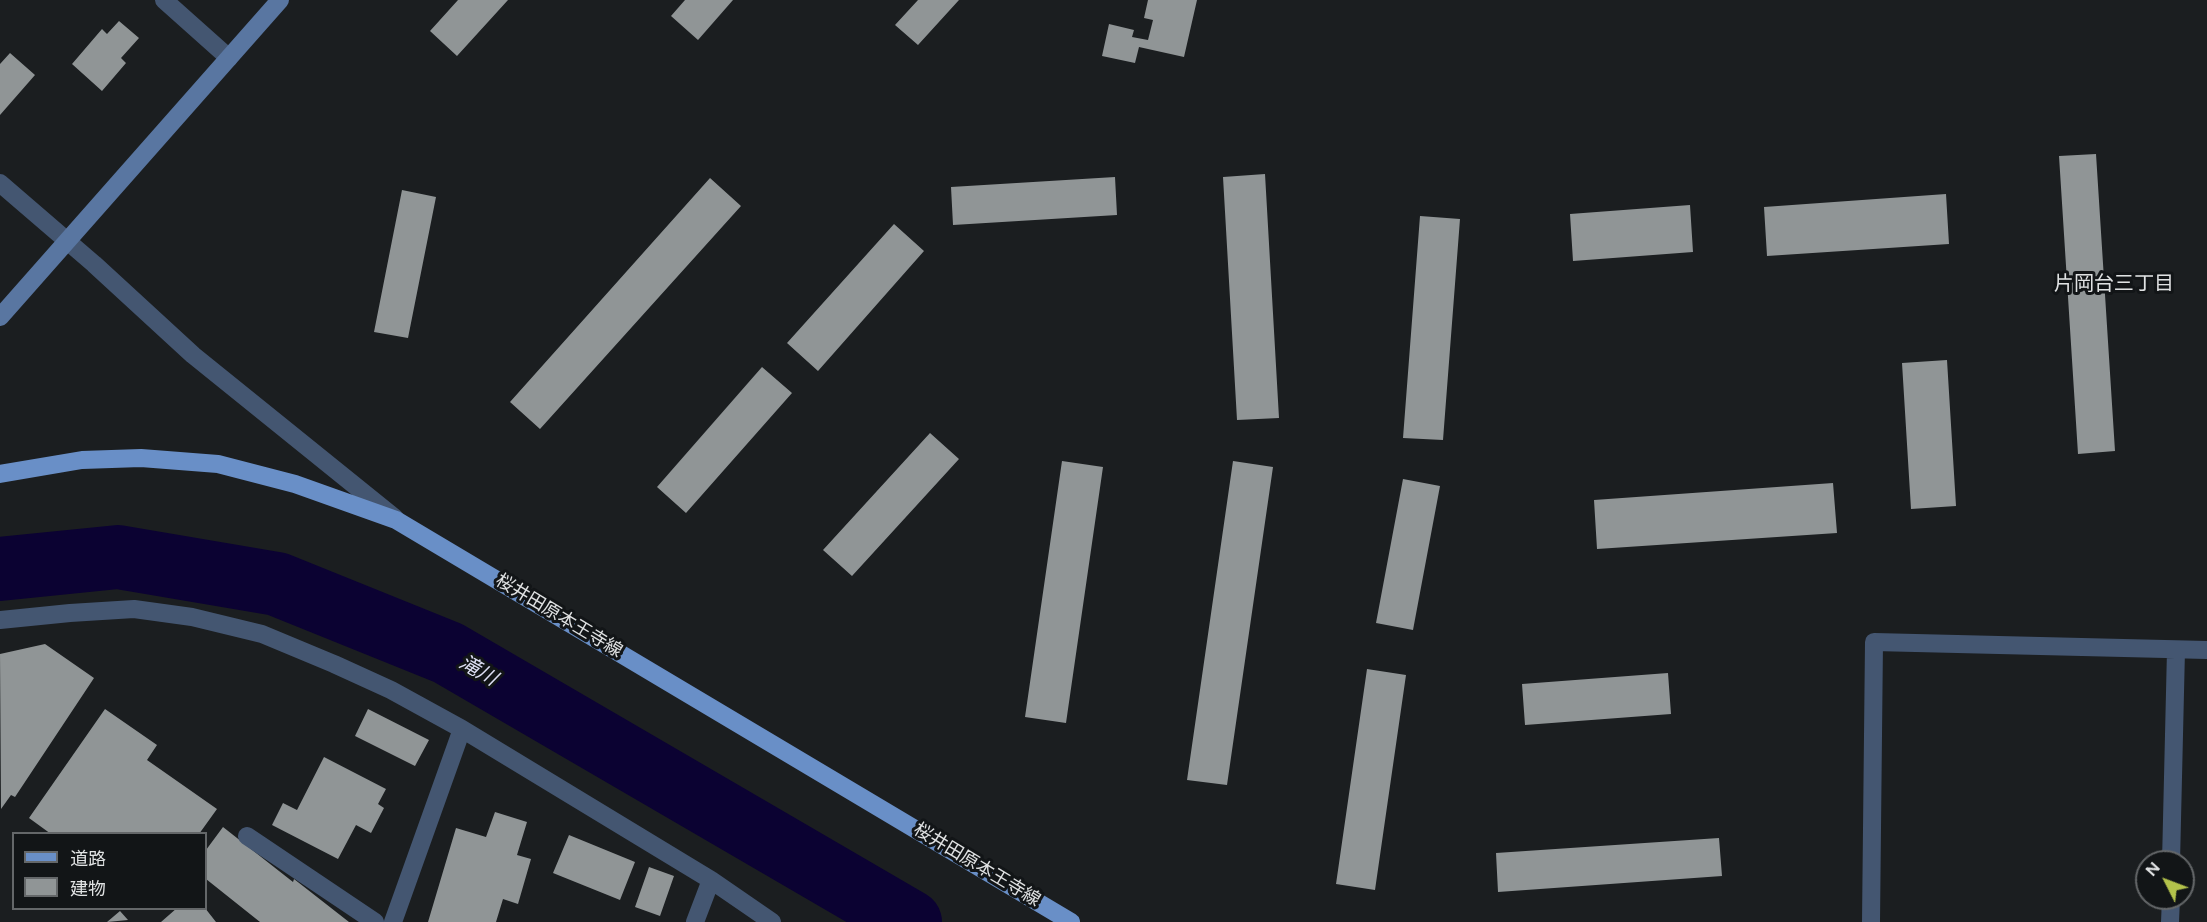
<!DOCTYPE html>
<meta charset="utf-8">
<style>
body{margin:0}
#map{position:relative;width:2207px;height:922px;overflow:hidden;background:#1b1e20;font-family:Figtree,"Noto Sans JP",sans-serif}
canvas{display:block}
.legend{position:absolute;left:12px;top:832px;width:195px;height:78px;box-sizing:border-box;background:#121517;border:2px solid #646769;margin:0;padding:8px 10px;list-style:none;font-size:18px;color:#e0e2e3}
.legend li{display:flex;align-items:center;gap:12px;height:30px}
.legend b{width:30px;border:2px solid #646769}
.north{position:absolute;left:2135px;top:850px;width:60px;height:60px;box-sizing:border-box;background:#121517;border:2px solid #646769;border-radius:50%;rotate:312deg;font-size:16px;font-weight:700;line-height:24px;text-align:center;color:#e0e2e3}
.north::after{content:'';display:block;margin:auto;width:21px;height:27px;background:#b3c24b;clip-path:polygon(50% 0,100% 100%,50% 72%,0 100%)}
</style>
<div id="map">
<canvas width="2207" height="922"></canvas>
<ul class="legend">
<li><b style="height:8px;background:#698fc7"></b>道路</li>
<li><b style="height:16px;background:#909596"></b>建物</li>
</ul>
<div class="north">N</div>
</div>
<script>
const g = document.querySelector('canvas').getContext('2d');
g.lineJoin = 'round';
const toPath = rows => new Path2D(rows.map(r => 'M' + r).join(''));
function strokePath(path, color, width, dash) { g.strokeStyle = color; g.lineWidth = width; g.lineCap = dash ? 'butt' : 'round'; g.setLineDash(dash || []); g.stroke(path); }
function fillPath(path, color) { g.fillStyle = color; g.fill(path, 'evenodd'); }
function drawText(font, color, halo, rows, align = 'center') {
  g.font = font + ' Figtree,"Noto Sans JP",sans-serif'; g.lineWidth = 6; g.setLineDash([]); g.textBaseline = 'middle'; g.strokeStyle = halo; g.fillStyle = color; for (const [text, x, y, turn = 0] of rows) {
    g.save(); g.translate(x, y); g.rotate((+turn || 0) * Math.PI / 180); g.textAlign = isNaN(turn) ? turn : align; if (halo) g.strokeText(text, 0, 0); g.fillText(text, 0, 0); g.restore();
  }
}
const river = toPath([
 [0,569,118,557,277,584,448,653,910,922]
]);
const building = toPath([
 [458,0,508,0,457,56,430,31],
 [685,0,733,0,698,40,671,16],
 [918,0,959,0,918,45,895,25],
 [1148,0,1197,0,1184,57,1139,47,1135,63,1102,56,1109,24,1134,30,1132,37,1148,40,1153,20,1144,18],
 [119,21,139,38,121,58,126,63,102,91,72,64,102,29,107,34],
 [10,53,35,75,0,115,0,64],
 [2096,154,2115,451,2078,454,2059,156],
 [1265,174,1279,418,1237,420,1223,177],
 [1115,177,1117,215,953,225,951,187],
 [710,178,741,206,540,429,510,402],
 [402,190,436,197,408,338,374,332],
 [1946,194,1949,244,1767,256,1764,207],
 [1690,205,1693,252,1573,261,1570,214],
 [1420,216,1460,219,1443,440,1403,438],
 [894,224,924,251,818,371,787,343],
 [1947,360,1956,506,1911,509,1902,363],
 [762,367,792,393,686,513,657,487],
 [930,433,959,459,852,576,823,550],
 [1062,461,1103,467,1066,723,1025,717],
 [1233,461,1273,467,1227,785,1187,780],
 [1403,479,1440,486,1413,630,1376,623],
 [1833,483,1837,533,1597,549,1594,500],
 [45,644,94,678,15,797,11,795,1,809,0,654],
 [1367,669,1406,675,1375,890,1336,884],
 [1668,673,1671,714,1525,725,1522,684],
 [105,709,157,745,147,760,217,809,199,834,51,834,29,818],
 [368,709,429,740,415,766,355,736],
 [324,757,386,789,378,804,384,808,371,833,356,825,338,859,272,825,283,803,297,810],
 [495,812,527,822,517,855,531,859,518,904,503,899,496,922,428,922,456,828,486,837],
 [223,827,293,882,294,879,349,922,260,922,206,879,206,850],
 [569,835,635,862,620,900,553,873],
 [1719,838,1722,876,1498,892,1496,853],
 [649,867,674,876,660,916,635,907],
 [177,908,205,908,216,922,161,922],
 [120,911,128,920,107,922]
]);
const street = toPath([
 [164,0,229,58],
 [0,183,94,264,193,355,395,518],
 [0,620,70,613,134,609,192,617,262,634,334,664,391,690,462,729,711,880,772,922],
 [247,836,375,922],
 [2171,862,2176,650],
 [393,922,462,729],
 [695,922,711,880],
 [1871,922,1874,642,2207,650],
 [2170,922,2171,898]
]);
const secondary = toPath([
 [0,317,280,0]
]);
const primary = toPath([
 [0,474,82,460,141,458,218,464,295,484,396,520,1071,922]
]);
const streetNames = [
 ["桜井田原本王寺線",559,616,31],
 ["桜井田原本王寺線",977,865,31]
];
const neighbourhoodNames = [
 ["片岡台三丁目",2114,284]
];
const waterNames = [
 ["滝川",478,671,30]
];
strokePath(river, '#0b0232', 64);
fillPath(building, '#909596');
strokePath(street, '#445671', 18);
strokePath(secondary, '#5976a1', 18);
strokePath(primary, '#698fc7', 18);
drawText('18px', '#e0e2e3', '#121517', streetNames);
drawText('20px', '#e0e2e3', '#121517', neighbourhoodNames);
drawText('italic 20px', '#dcdef3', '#121517', waterNames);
</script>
